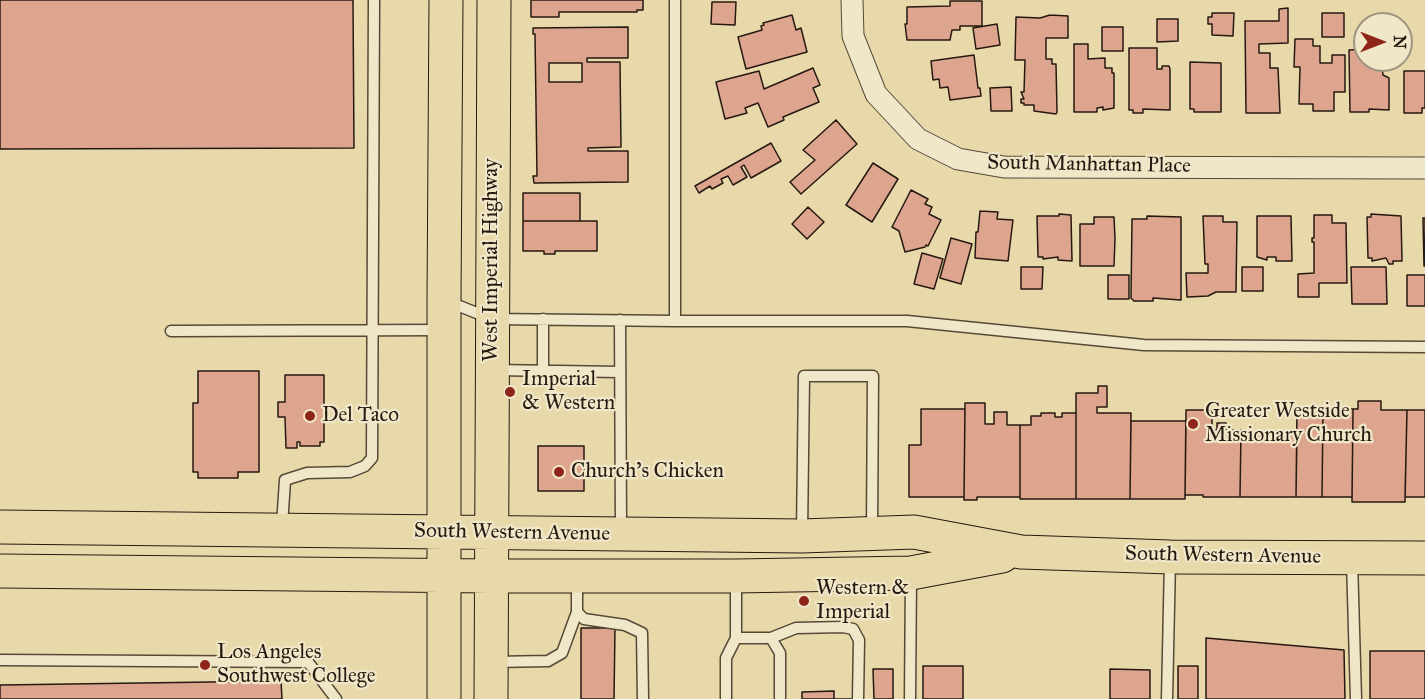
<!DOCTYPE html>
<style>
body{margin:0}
#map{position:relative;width:1425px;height:699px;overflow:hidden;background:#e8d9aa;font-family:"IM FELL Great Primer",serif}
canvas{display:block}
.north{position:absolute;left:1353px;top:12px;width:60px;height:60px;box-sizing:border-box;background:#f0e6c8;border:2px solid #9f947f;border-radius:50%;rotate:90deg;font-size:16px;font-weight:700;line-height:24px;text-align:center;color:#261911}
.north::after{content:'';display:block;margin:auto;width:21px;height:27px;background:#8f2418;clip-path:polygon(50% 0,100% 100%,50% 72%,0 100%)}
</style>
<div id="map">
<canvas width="1425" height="699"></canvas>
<div class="north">N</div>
</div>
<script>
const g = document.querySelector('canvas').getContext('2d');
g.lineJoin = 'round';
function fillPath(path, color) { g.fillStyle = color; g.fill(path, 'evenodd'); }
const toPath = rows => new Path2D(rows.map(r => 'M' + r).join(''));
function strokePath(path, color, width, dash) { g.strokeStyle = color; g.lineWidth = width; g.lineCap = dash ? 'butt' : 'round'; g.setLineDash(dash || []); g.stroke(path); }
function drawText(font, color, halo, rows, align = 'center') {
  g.font = font + ' "IM FELL Great Primer",serif'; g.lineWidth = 4.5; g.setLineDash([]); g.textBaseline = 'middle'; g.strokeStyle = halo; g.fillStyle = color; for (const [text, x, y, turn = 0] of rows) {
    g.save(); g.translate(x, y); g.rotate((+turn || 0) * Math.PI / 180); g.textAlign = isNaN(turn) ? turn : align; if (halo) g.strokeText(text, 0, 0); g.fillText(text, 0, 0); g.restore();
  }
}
const building = toPath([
 [0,0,353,0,354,148,0,149,0,0],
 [531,0,643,0,643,10,637,10,637,12,559,12,559,17,531,17,531,0],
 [950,1,982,1,982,26,960,26,960,30,952,30,950,40,907,40,905,24,907,24,907,7,950,6,950,1],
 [712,2,736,2,735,25,711,24,712,2],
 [1288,8,1288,43,1259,44,1259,53,1270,53,1270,68,1278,68,1280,113,1246,113,1245,21,1279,21,1279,9,1288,8],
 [1212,13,1234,13,1233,36,1212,35,1212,24,1208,24,1208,17,1212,17,1212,13],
 [1322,13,1344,13,1344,37,1322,37,1322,13],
 [792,15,796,30,801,28,807,52,746,69,738,37,762,30,761,26,764,25,763,23,792,15],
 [1050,15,1068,16,1068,38,1046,38,1046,59,1052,59,1052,64,1056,64,1057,112,1056,114,1034,111,1034,105,1024,105,1024,103,1021,103,1021,99,1024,99,1021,92,1024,92,1025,60,1015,60,1016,17,1040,18,1050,15],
 [1157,19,1178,19,1178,41,1157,42,1157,19],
 [997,24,1000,45,976,49,973,28,997,24],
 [628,27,628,58,587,58,587,62,620,62,621,147,588,148,588,151,628,151,628,182,534,183,533,176,537,176,535,34,533,34,533,28,628,27],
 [549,63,582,63,582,82,549,82,549,63],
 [1102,27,1123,27,1123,51,1102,51,1102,27],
 [1295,39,1313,39,1313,46,1320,46,1320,63,1332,63,1332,55,1345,55,1345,92,1334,92,1334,111,1313,111,1313,104,1299,104,1300,67,1294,67,1295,39],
 [1074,44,1088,44,1088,59,1105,58,1105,68,1112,68,1112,73,1114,73,1114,108,1103,110,1103,107,1097,108,1097,112,1074,112,1074,44],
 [1129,48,1157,48,1157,69,1162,69,1162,66,1169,66,1170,69,1170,110,1143,109,1143,113,1133,113,1133,110,1129,110,1129,48],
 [1365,49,1365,60,1381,60,1383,75,1389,78,1389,110,1369,109,1369,112,1350,112,1349,50,1365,49],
 [974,55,978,88,980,88,981,96,950,100,948,87,940,88,939,79,933,80,931,61,974,55],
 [1190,62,1221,63,1221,112,1194,112,1194,109,1190,109,1190,62],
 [813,68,820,85,813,88,819,102,783,117,784,120,768,127,758,103,745,108,747,113,725,119,716,82,759,71,764,89,813,68],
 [1404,71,1425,71,1425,108,1422,108,1422,113,1404,113,1404,71],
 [1011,87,1012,111,991,111,990,88,1011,87],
 [836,120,857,144,801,194,790,182,815,160,803,150,836,120],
 [771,143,781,161,751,178,744,165,741,167,747,177,733,185,728,176,721,179,723,183,712,189,710,186,699,193,695,186,771,143],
 [873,163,898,179,872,222,846,205,873,163],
 [911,190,928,199,925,204,932,207,929,214,941,220,928,246,926,245,925,247,905,252,899,231,892,227,911,190],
 [523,193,580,193,580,221,523,221,523,193],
 [808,207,824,222,807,239,792,224,808,207],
 [980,211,998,212,997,219,1013,220,1008,261,975,258,976,232,978,232,980,211],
 [1059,214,1071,215,1072,261,1058,260,1058,257,1043,259,1043,257,1038,257,1037,216,1059,216,1059,214],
 [1371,214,1401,216,1402,261,1393,261,1393,264,1389,264,1386,258,1372,261,1372,258,1368,258,1367,217,1371,217,1371,214],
 [1314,215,1332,215,1332,223,1346,223,1347,283,1319,283,1319,297,1298,297,1298,274,1314,273,1314,242,1312,242,1312,238,1314,238,1314,215],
 [1147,216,1181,217,1181,300,1153,298,1153,301,1134,301,1131,298,1132,219,1147,219,1147,216],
 [1203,216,1223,216,1223,222,1237,222,1236,292,1216,292,1208,296,1187,297,1186,273,1208,273,1208,264,1205,264,1203,216],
 [1257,216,1291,216,1292,261,1276,261,1276,257,1267,257,1267,260,1257,257,1257,216],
 [1094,217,1114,217,1115,239,1114,266,1080,266,1080,224,1094,224,1094,217],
 [1423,218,1425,218,1425,266,1424,266,1423,218],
 [523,221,597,221,597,251,555,251,555,254,544,254,544,251,523,251,523,221],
 [951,238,972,244,961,284,940,278,951,238],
 [922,253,943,259,934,289,914,284,922,253],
 [1021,267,1043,267,1042,289,1021,289,1021,267],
 [1242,267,1263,267,1263,291,1242,291,1242,267],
 [1351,267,1386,267,1387,304,1352,304,1351,267],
 [1108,275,1129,275,1129,299,1108,299,1108,275],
 [1407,275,1425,275,1425,306,1407,306,1407,275],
 [198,371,259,371,259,472,238,472,238,478,198,478,198,472,193,472,193,403,198,403,198,371],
 [285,375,324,375,324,442,320,442,320,446,300,446,300,442,297,442,297,448,286,448,285,417,278,417,278,402,285,402,285,375],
 [1098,386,1107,386,1107,407,1097,407,1097,413,1131,413,1130,499,1076,499,1076,393,1098,393,1098,386],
 [1358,401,1381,401,1381,410,1407,410,1405,502,1352,502,1353,409,1358,409,1358,401],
 [965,403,985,403,985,424,994,424,994,412,1007,412,1007,425,1020,425,1020,497,977,497,977,500,964,500,965,403],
 [921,409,965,409,964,497,909,497,909,445,921,445,921,409],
 [1297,409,1323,409,1322,497,1296,497,1297,409],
 [1323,409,1353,409,1352,497,1322,497,1323,409],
 [1186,410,1212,410,1212,430,1217,430,1217,423,1226,423,1226,430,1241,430,1240,497,1203,497,1203,495,1185,495,1186,410],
 [1407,410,1425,410,1425,497,1405,497,1407,410],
 [1041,413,1055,413,1055,417,1062,417,1062,413,1076,413,1076,499,1020,499,1020,425,1031,425,1031,416,1041,416,1041,413],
 [1131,421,1186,421,1185,499,1130,499,1131,421],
 [1297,431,1296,497,1240,497,1241,432,1297,431],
 [538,446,584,446,584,491,538,491,538,446],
 [581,628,615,628,614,699,581,699,581,628],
 [1206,638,1344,650,1345,699,1206,699,1206,638],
 [1370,651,1425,651,1425,699,1370,699,1370,651],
 [923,666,963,666,963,699,923,699,923,666],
 [1178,666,1198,666,1198,699,1178,699,1178,666],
 [873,669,893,669,893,699,874,699,873,669],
 [1110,669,1150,670,1150,699,1110,699,1110,669],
 [281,681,282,699,0,699,0,685,281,681],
 [834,691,834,699,855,699,802,699,802,692,834,691]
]);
const service = toPath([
 [449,302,492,319,675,321,907,321,1144,345,1425,347],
 [620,320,621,532],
 [675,321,675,0],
 [171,331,441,330],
 [495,370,620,372],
 [543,371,543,319],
 [282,526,285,480,307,473,350,472,365,466,372,458,374,0],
 [802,533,804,376,873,376,872,531],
 [1352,561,1356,699],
 [577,580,577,612,584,619,625,625,642,633,643,699],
 [736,638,771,638,780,653,780,699],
 [771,638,796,628,843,627,853,629,859,640,858,699],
 [0,660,308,662,336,699],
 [494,662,548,661,562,653,577,612],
 [726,699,726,658,736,638,736,579],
 [910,699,911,576],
 [1167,699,1170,560]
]);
const minor = toPath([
 [852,0,853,36,876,94,918,139,958,159,1004,167,1425,168]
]);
const primary = toPath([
 [0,527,802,536,914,532,1021,552,1170,557,1425,558],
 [0,571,491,576,736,576,911,573,1002,556],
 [444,699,444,299,446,0],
 [491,699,494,0]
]);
const markers = [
 [510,392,6,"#8f2418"],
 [310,416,6,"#8f2418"],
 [1193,424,6,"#8f2418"],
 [559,472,6,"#8f2418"],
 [804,601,6,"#8f2418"],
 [205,665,6,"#8f2418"]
];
const streetNames = [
 ["South Manhattan Place",1089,165,1],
 ["West Imperial Highway",492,260,-90],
 ["South Western Avenue",512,533,1],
 ["South Western Avenue",1223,556,1]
];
const poiNames = [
 ["Imperial",522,380],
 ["& Western",522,404],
 ["Greater Westside",1205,412],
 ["Missionary Church",1205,436],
 ["Del Taco",322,416],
 ["Church's Chicken",571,472],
 ["Western &",816,589],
 ["Imperial",816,613],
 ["Los Angeles",217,653],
 ["Southwest College",217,677]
];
fillPath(building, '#dea58e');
strokePath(building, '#261911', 1.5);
strokePath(service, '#564937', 13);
strokePath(minor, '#564937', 23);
strokePath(primary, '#261911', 35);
strokePath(service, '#f0e6c8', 10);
strokePath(minor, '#f0e6c8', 21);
strokePath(primary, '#e8d9aa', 33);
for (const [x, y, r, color] of markers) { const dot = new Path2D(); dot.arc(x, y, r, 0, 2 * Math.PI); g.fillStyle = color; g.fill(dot); strokePath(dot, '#f0e6c8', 2); }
drawText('21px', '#261911', '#f0e6c8', streetNames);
drawText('21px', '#261911', '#f0e6c8', poiNames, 'left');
</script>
